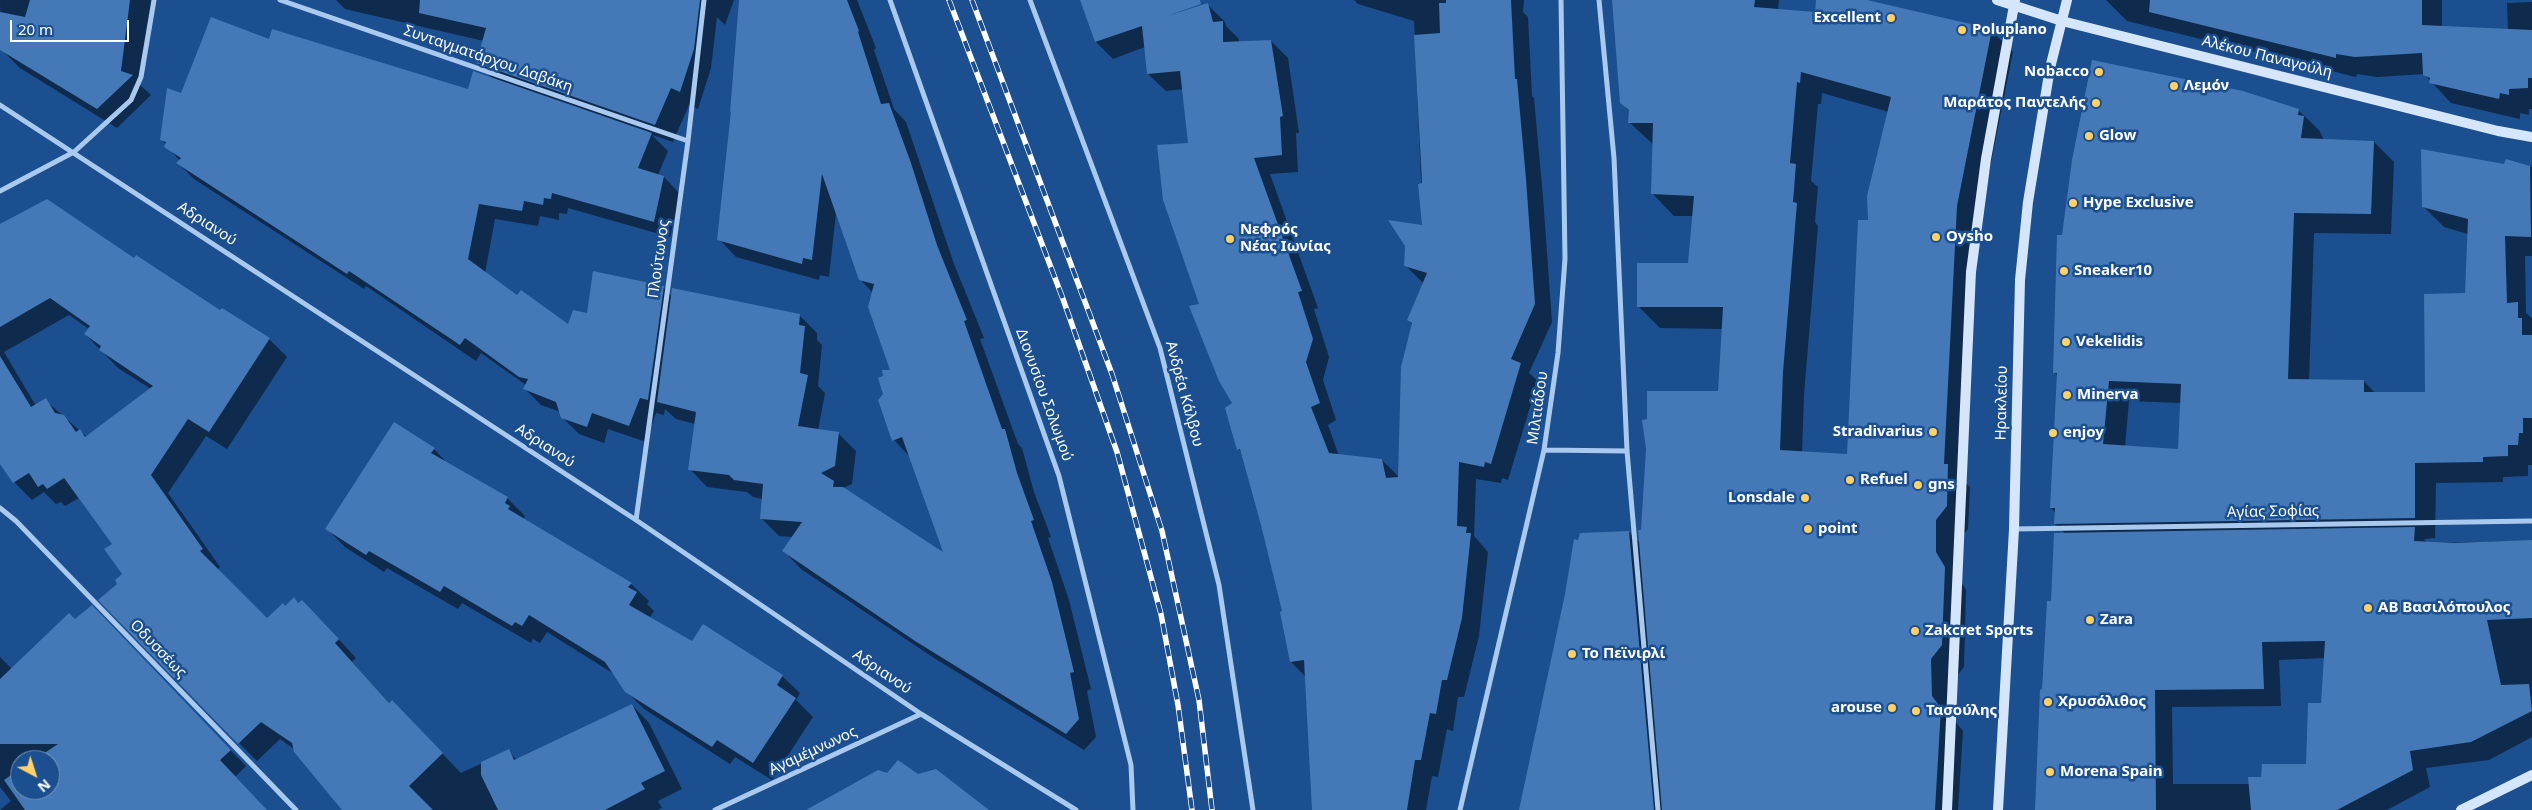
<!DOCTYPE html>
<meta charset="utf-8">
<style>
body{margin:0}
#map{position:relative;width:2532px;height:810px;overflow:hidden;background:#1b4f8f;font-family:"Noto Sans",sans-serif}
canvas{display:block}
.north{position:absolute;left:10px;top:750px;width:50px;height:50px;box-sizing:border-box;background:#1b4f8f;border:1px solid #7695bc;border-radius:50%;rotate:140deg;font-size:14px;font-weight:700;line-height:20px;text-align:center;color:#fff}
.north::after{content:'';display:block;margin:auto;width:18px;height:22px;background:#ffd166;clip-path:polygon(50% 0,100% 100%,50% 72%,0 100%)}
.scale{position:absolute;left:10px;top:20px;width:119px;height:22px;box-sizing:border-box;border:2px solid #fff;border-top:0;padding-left:6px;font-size:15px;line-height:18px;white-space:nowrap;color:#fff;-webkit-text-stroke:4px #1b4f8f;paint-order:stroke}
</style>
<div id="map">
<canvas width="2532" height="810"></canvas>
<div class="north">N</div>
<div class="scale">20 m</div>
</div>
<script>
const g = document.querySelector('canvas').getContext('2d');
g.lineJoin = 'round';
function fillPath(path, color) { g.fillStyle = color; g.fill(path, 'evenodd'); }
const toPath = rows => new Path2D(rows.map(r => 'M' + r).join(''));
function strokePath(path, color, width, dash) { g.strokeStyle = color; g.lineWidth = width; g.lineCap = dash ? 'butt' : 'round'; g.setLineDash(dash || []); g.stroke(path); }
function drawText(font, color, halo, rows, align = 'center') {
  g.font = font + ' "Noto Sans",sans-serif'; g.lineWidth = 5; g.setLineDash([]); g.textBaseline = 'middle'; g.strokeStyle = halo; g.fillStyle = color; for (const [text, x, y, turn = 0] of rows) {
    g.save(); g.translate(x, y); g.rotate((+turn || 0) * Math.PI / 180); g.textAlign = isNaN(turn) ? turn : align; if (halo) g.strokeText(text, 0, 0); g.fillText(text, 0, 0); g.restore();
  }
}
const shadow = toPath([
 [0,0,152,0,140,85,151,95,117,128,20,68,1,49],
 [336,0,734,0,725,25,717,17,711,68,698,109,689,105,673,142,652,135,668,151,658,175,664,177,680,194,670,237,568,208,567,214,559,213,559,220,540,216,538,226,495,219,485,273,518,296,569,326,588,314,663,287,672,296,799,315,817,333,817,340,822,345,818,386,825,393,818,430,839,434,856,451,852,484,843,488,945,555,910,457,894,440,885,395,892,371,873,293,860,279,836,213,829,277,820,275,819,280,736,257,719,239,732,113,740,0,857,0,876,48,874,50,894,109,906,122,954,264,984,338,980,339,1018,444,1022,448,1034,492,1051,537,1048,538,1069,600,1091,689,1087,691,1096,737,1084,750,934,658,801,569,784,551,793,537,779,536,761,518,763,499,753,497,747,492,707,487,690,469,695,424,676,419,665,409,664,415,656,413,646,442,608,429,604,443,579,434,562,417,561,412,541,405,525,389,526,385,481,353,476,361,366,286,364,289,194,179,178,163,180,161,161,139,181,94,269,41,469,90,494,80,477,63,484,41,345,9],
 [1082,0,1171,0,1176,15,1208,5,1225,22,1226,26,1239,39,1239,43,1271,41,1288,58,1299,133,1296,133,1298,172,1270,174,1318,308,1314,309,1329,357,1323,380,1336,420,1328,425,1339,456,1382,460,1399,477,1413,325,1408,320,1423,283,1406,266,1423,227,1414,21,1358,4,1354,0,1524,0,1523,12,1528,17,1532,96,1534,98,1543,197,1552,322,1529,373,1538,381,1508,480,1502,478,1501,483,1476,479,1474,536,1488,552,1479,636,1464,697,1458,697,1453,731,1447,729,1438,777,1432,776,1426,810,1314,810,1306,677,1291,662,1283,612,1262,525,1242,452,1238,449,1234,404,1201,305,1190,144,1184,89,1166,91,1148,74,1145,47,1113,59,1096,42],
 [1615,0,1779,0,1778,10,1816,13,1817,0,1862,0,1991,30,2013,52,1978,228,1966,483,1970,487,1968,529,1957,543,1957,575,1966,590,1964,667,1953,681,1953,719,1963,731,1958,810,1520,810,1579,541,1629,532,1641,544,1642,531,1719,392,1723,329,1660,328,1638,306,1689,265,1694,216,1674,216,1653,194,1654,145,1630,123,1630,112,1621,102],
 [1822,93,1889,112,1869,222,1849,455,1802,453,1804,395,1818,226,1815,222,1818,187,1811,181,1818,104,1821,104],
 [2106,0,2442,0,2442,27,2508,30,2507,3,2532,2,2532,109,2529,109,2529,115,2520,113,2520,119,2451,103,2424,74,2377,77,2357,74,2356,77,2127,21],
 [2298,110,2319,130,2324,140,2374,142,2394,162,2391,234,2314,233,2309,381,2364,381,2375,393,2427,393,2466,295,2468,234,2444,227,2424,207,2505,166,2506,161,2532,167,2532,256,2525,256,2526,313,2532,318,2532,465,2528,465,2528,476,2503,477,2503,482,2436,483,2435,538,2424,539,2428,543,2532,541,2532,737,2489,760,2426,768,2430,787,2387,810,2037,810,2043,691,2052,602,2066,534,2055,524,2056,513,2051,508,2058,376,2054,372,2063,236],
 [2129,401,2181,403,2179,450,2125,447],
 [2325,658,2322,705,2307,765,2262,778,2250,784,2173,784,2172,707,2281,706,2279,660],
 [0,226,135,260,269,339,287,357,227,449,206,436,168,493,220,567,217,570,267,620,285,607,299,604,320,619,356,658,352,662,390,704,410,720,461,773,508,751,517,760,632,705,649,723,682,789,658,801,662,808,657,810,349,810,294,749,280,739,257,761,239,743,118,584,123,574,114,545,79,498,65,506,61,502,56,504,44,492,32,500,14,482,0,461],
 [69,315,89,329,85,334,118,368,151,389,87,437,45,400,36,406,4,352],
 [434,449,450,466,507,498,525,516,523,520,631,584,649,601,647,604,654,611,650,617,693,643,782,676,800,693,796,700,813,717,772,780,735,757,730,764,644,709,626,691,614,674,547,632,540,643,533,639,531,643,462,603,458,609,387,568,384,572,345,547,327,529],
 [75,621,107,623,246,766,235,777,266,810,0,810,11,801,0,787,0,657,12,669],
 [20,760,50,760,50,790,20,790]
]);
const building = toPath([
 [30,0,130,0,121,71,133,75,97,109,0,50,0,12,25,17],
 [420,0,700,0,694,49,680,92,671,88,655,125,476,63,486,28,419,13],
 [739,0,847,0,859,31,858,32,881,104,889,103,911,163,937,245,967,320,964,321,1002,429,1005,429,1017,473,1034,520,1031,521,1052,582,1074,672,1070,673,1079,719,1066,734,915,641,782,551,802,522,760,519,763,484,734,480,729,475,688,470,696,412,657,402,672,288,800,314,799,325,805,326,800,373,808,375,798,426,839,432,835,466,821,473,834,481,833,487,843,487,943,552,902,437,892,441,878,400,883,394,878,378,883,376,882,370,890,370,868,307,874,284,859,280,822,174,812,260,803,258,802,264,717,240,731,111,730,112],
 [1080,0,1200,0,1201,4,1167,16,1208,3,1213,22,1223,21,1223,42,1271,40,1283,116,1280,117,1282,155,1254,158,1302,291,1298,292,1313,339,1306,362,1320,403,1311,407,1329,453,1382,459,1386,478,1398,477,1401,367,1412,323,1407,320,1427,273,1404,266,1405,246,1388,220,1422,225,1418,184,1422,183,1414,35,1440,33,1439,3,1446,3,1446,0,1511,0,1515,79,1517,79,1526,179,1535,304,1511,359,1521,363,1491,464,1485,462,1484,467,1459,462,1457,526,1467,527,1466,533,1471,533,1462,618,1447,680,1442,680,1436,714,1430,713,1421,760,1415,760,1407,810,1312,810,1304,660,1290,662,1280,612,1282,611,1261,525,1240,449,1237,450,1225,408,1232,403,1219,381,1189,306,1199,304,1163,200,1157,145,1188,143,1180,71,1147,74,1142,26,1095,42],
 [1612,0,1755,0,1754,7,1815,12,1816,0,1867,0,1992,29,1957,206,1944,464,1948,464,1947,506,1936,520,1936,552,1945,567,1942,645,1931,659,1932,696,1941,708,1935,810,1662,810,1638,530,1641,530,1646,449,1642,420,1647,419,1647,391,1718,391,1723,307,1637,307,1637,263,1688,263,1694,196,1651,194,1653,123,1628,123,1629,110,1620,103],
 [1801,72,1891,97,1867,196,1868,220,1858,220,1847,454,1780,450,1783,372,1797,203,1793,202,1796,164,1790,163,1797,82,1800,83],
 [2150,0,2422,0,2422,25,2532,30,2532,78,2528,78,2528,88,2509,89,2509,95,2500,93,2499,99,2429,83,2430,78,2423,75,2422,53,2355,57,2336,54,2336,58,2149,12],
 [211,17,269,39,272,29,468,89,473,71,652,133,638,168,664,176,654,222,552,193,551,199,544,198,543,205,524,201,522,211,479,204,468,259,517,295,521,290,568,324,573,310,587,313,593,271,664,286,648,400,640,398,629,426,592,413,587,427,561,418,556,402,523,389,528,379,519,377,465,338,460,345,349,271,347,274,176,163,181,158,164,147,166,142,160,140,167,88,181,93],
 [2092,60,2243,91,2299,109,2298,115,2304,116,2301,138,2374,141,2371,214,2294,213,2288,379,2364,380,2364,392,2425,392,2424,294,2465,293,2468,219,2422,207,2421,149,2504,164,2506,159,2530,166,2531,237,2505,236,2507,303,2518,302,2518,318,2522,318,2522,335,2532,335,2532,418,2523,418,2523,433,2519,433,2518,445,2508,445,2508,456,2483,457,2483,462,2415,463,2415,518,2054,524,2055,508,2050,508,2057,373,2053,373,2057,235,2062,235,2072,160],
 [2109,381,2181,384,2178,449,2103,444],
 [47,199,134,258,136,255,220,310,222,308,270,338,209,432,188,419,151,475,203,549,200,551,267,618,283,603,285,606,294,597,298,603,302,600,339,639,335,643,389,703,392,700,443,753,409,786,433,810,342,810,294,752,292,743,261,722,238,744,98,600,117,584,115,580,122,574,104,549,112,544,64,478,47,489,43,484,38,487,29,473,13,483,0,464,0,356,31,407,46,398,55,413,64,415,76,432,80,429,85,437,153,386,99,350,101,346,84,334,90,326,50,298,0,327,0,224],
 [394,422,435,448,431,453,508,497,505,503,510,506,508,509,632,583,628,587,637,592,629,605,692,641,703,624,783,675,777,685,796,698,753,763,717,740,712,747,625,692,605,662,529,615,522,626,515,622,512,626,444,586,440,592,369,551,366,555,325,529],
 [2415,527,2414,541,2454,543,2532,540,2532,618,2487,620,2501,685,2529,684,2532,711,2471,742,2410,751,2413,770,2337,810,2251,810,2248,777,2261,777,2262,764,2306,764,2308,703,2321,703,2325,641,2262,642,2264,689,2155,690,2156,810,2035,810,2040,689,2042,690,2047,601,2051,601,2054,533],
 [1629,531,1654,810,1519,810,1565,594,1574,539,1578,540,1580,533],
 [92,605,231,750,220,760,267,810,25,810,4,780,20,769,20,790,50,790,50,760,34,760,58,744,0,744,0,679,69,613,75,619],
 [632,704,665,771,641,783,645,789,605,810,498,810,481,775,481,762,509,749,514,760],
 [898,760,918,774,936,769,989,810,806,810,878,770,887,773]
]);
const street = toPath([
 [280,0,688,141],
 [890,0,1059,476,1131,765,1133,810],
 [1030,0,1160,348,1219,585,1253,810],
 [1599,0,1614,158,1627,451,1658,810],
 [0,105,636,520,921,714,1076,810],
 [0,191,74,152,131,100,141,77,154,0],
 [1544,450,1627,451],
 [0,508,16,521,296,810],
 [636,520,688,141,704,0],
 [2014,529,2532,521],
 [715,810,921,714],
 [1460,810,1544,450,1558,353,1565,259,1561,0]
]);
const secondary = toPath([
 [1997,0,2062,21,2498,131,2532,137],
 [1947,810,1971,272,1986,159,2015,0],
 [1998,810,2014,529,2020,280,2028,202,2050,68,2067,0],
 [2461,810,2532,775]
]);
const rail = toPath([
 [949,0,1063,299,1117,452,1161,614,1178,705,1192,810],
 [972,0,1112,374,1162,531,1199,700,1212,810]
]);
const markers = [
 [1891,18,5,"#ffd166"],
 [1962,30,5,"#ffd166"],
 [2099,72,5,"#ffd166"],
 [2174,86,5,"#ffd166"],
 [2096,103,5,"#ffd166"],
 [2089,136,5,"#ffd166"],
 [2073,203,5,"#ffd166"],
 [1936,237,5,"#ffd166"],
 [1230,239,5,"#ffd166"],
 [2064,271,5,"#ffd166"],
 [2066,342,5,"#ffd166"],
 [2067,395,5,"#ffd166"],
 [1933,432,5,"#ffd166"],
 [2053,433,5,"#ffd166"],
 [1850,480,5,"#ffd166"],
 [1918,485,5,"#ffd166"],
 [1805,498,5,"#ffd166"],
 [1808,529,5,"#ffd166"],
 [2368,608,5,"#ffd166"],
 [2090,620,5,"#ffd166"],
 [1915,631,5,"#ffd166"],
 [1572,654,5,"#ffd166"],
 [2048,702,5,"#ffd166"],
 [1892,708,5,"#ffd166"],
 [1916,711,5,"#ffd166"],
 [2050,772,5,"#ffd166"]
];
const poiNames = [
 ["Excellent",1881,18,"right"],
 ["Poluplano",1972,30],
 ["Nobacco",2089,72,"right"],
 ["Λεμόν",2184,86],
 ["Μαράτος Παντελής",2086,103,"right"],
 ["Glow",2099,136],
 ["Hype Exclusive",2083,203],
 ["Νεφρός",1240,230],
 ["Νέας Ιωνίας",1240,247],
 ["Oysho",1946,237],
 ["Sneaker10",2074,271],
 ["Vekelidis",2076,342],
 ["Minerva",2077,395],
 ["Stradivarius",1923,432,"right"],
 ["enjoy",2063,433],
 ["Refuel",1860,480],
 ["gns",1928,485],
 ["Lonsdale",1795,498,"right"],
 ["point",1818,529],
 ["ΑΒ Βασιλόπουλος",2378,608],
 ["Zara",2100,620],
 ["Zakcret Sports",1925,631],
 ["Το Πεϊνιρλί",1582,654],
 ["Χρυσόλιθος",2058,702],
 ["arouse",1882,708,"right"],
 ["Τασούλης",1926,711],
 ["Morena Spain",2060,772]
];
const streetNames = [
 ["Αλέκου Παναγούλη",2267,57,14],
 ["Συνταγματάρχου Δαβάκη",488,59,19],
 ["Αδριανού",207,224,33],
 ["Πλούτωνος",659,259,-82],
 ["Ανδρέα Κάλβου",1184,394,75],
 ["Διονυσίου Σολωμού",1044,395,70],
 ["Ηρακλείου",2002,403,-89],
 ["Μιλτιάδου",1538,408,-82],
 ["Αδριανού",545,446,33],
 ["Αγίας Σοφίας",2273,512,-1],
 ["Οδυσσέως",158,649,46],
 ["Αδριανού",882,672,34],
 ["Αγαμέμνωνος",813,751,-25]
];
fillPath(shadow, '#0007');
fillPath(building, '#4478b7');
strokePath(street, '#a9c9ee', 5);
strokePath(secondary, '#d6e6fa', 10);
strokePath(rail, '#fff', 5.5);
strokePath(rail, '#1b4f8f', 4, [11]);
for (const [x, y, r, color] of markers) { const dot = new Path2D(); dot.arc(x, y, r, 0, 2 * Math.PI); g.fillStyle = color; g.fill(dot); strokePath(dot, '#1b4f8f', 2); }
drawText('bold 15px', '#fff', '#1b4f8f', poiNames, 'left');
drawText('15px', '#fff', '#1b4f8f', streetNames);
</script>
